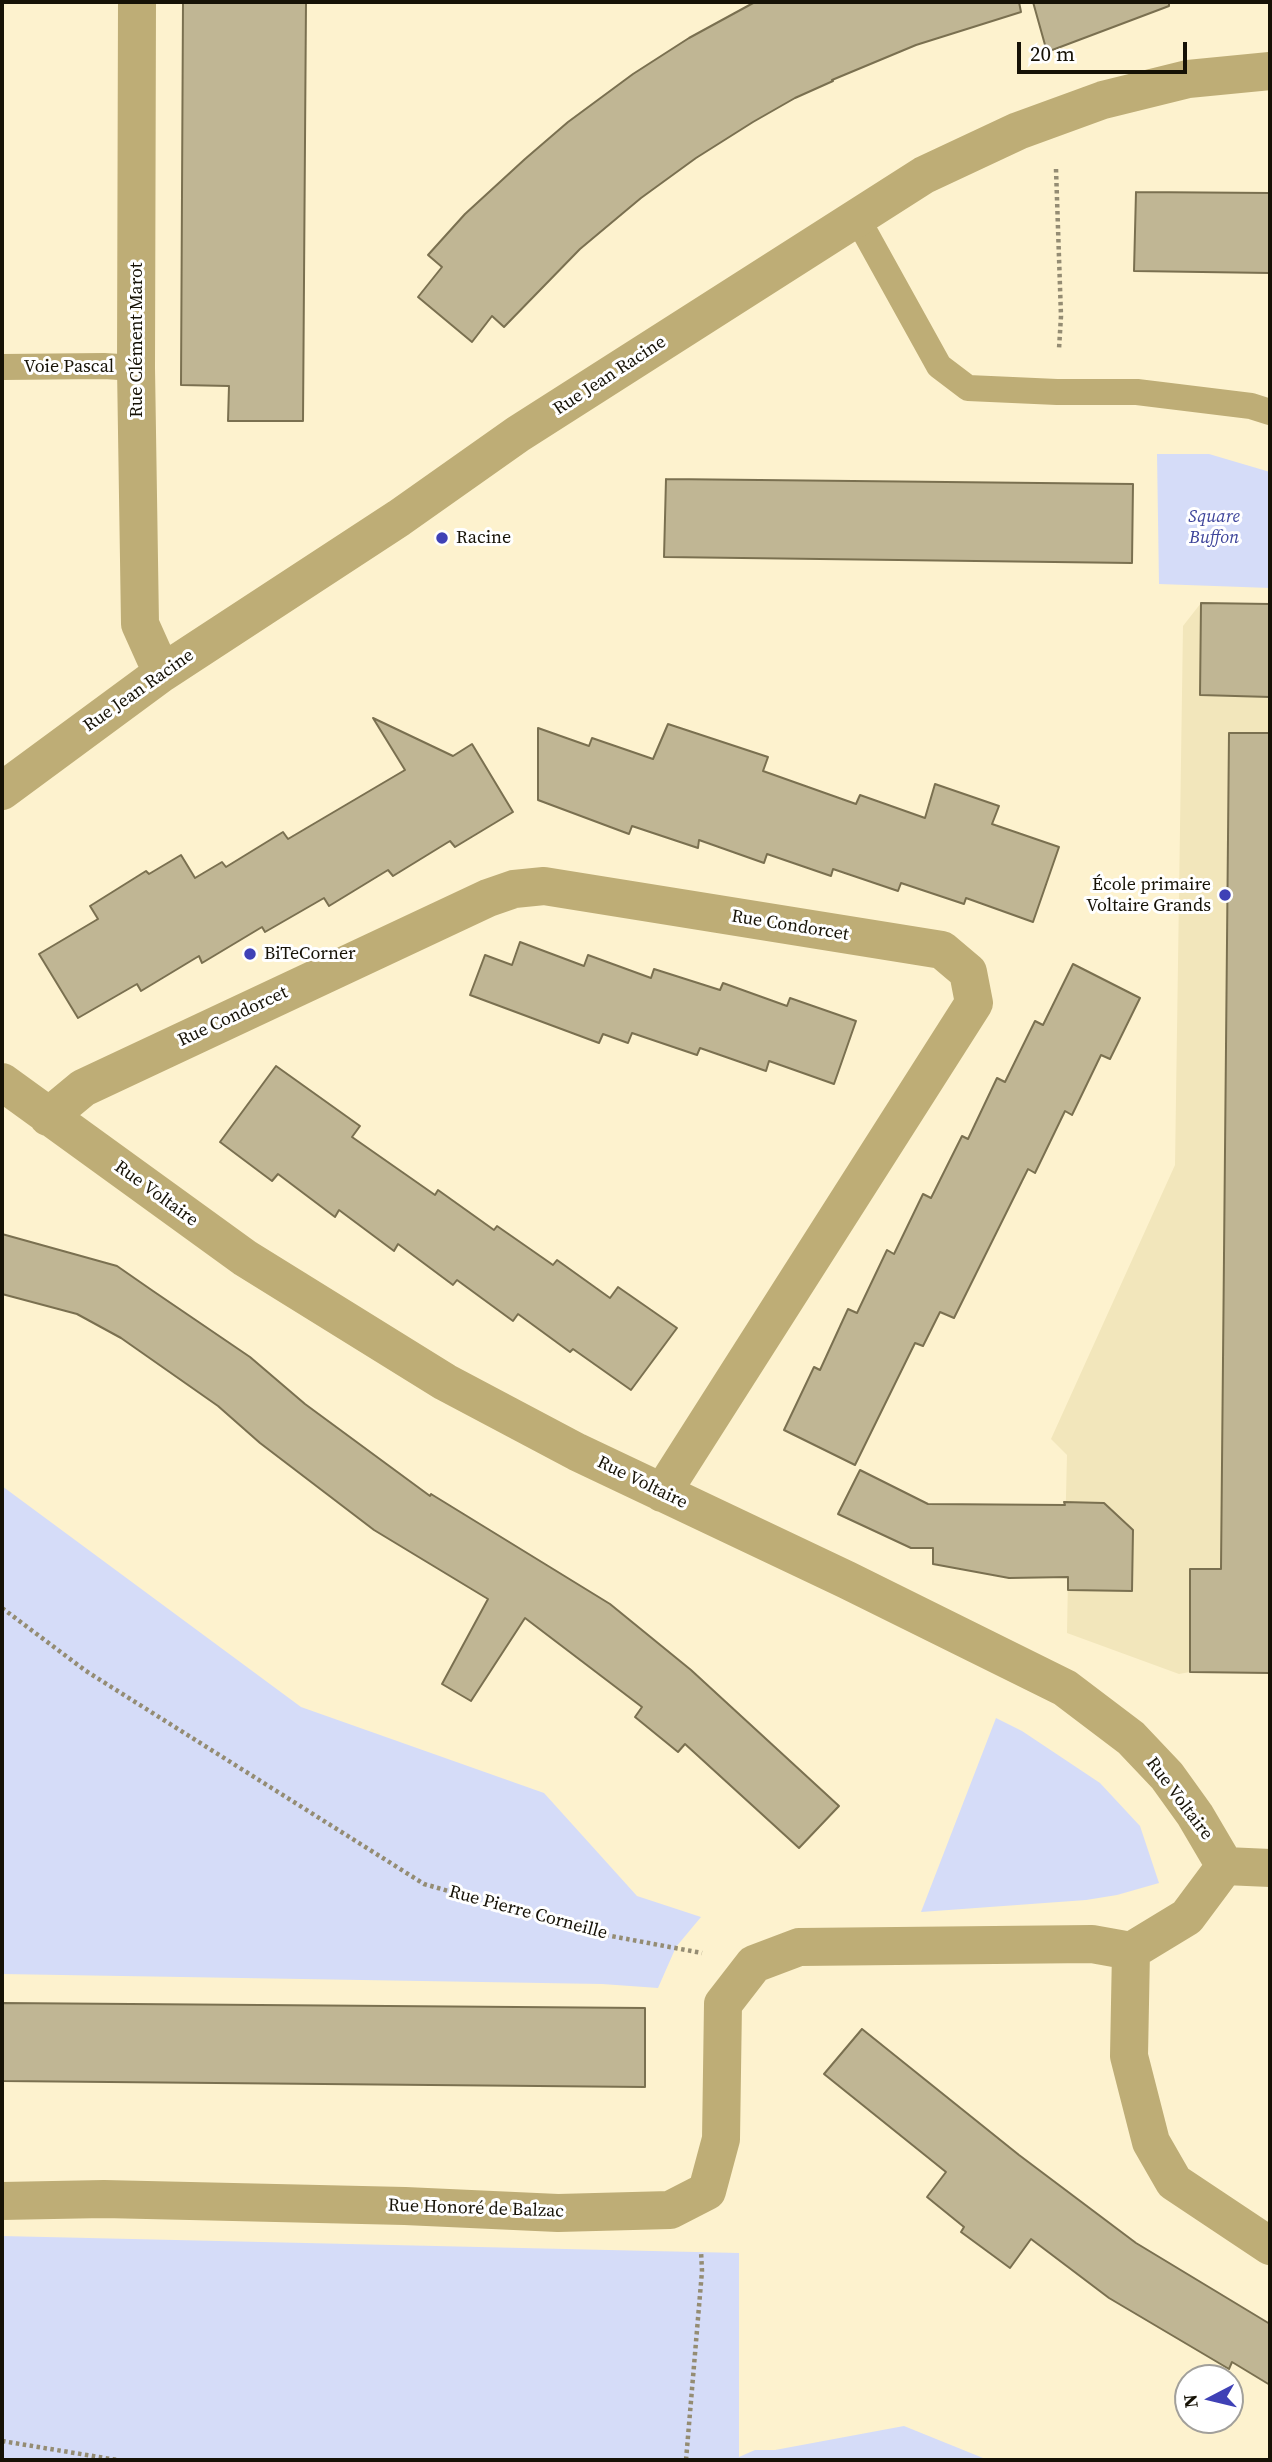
<!DOCTYPE html>
<meta charset="utf-8">
<style>
body{margin:0}
#map{position:relative;width:1272px;height:2462px;overflow:hidden;background:#fdf2ce;font-family:"Source Serif 4",serif}
canvas{display:block}
.frame{position:absolute;inset:0;border:4px solid #161206;pointer-events:none}
.north{position:absolute;left:1174px;top:2364px;width:70px;height:70px;box-sizing:border-box;background:#fff;border:2px solid #a2a09b;border-radius:50%;rotate:263deg;font-size:19px;font-weight:700;line-height:28px;text-align:center;color:#161206}
.north::after{content:'';display:block;margin:auto;width:24px;height:32px;background:#3f41b6;clip-path:polygon(50% 0,100% 100%,50% 72%,0 100%)}
.scale{position:absolute;left:1017px;top:42px;width:170px;height:32px;box-sizing:border-box;border:4px solid #161206;border-top:0;padding-left:9px;font-size:21px;line-height:24px;white-space:nowrap;color:#161206;-webkit-text-stroke:5px #fff;paint-order:stroke}
</style>
<div id="map">
<canvas width="1272" height="2462"></canvas>
<div class="frame"></div>
<div class="north">N</div>
<div class="scale">20 m</div>
</div>
<script>
const g = document.querySelector('canvas').getContext('2d');
g.lineJoin = 'round';
function fillPath(path, color) { g.fillStyle = color; g.fill(path, 'evenodd'); }
const toPath = rows => new Path2D(rows.map(r => 'M' + r).join(''));
function strokePath(path, color, width, dash) { g.strokeStyle = color; g.lineWidth = width; g.lineCap = dash ? 'butt' : 'round'; g.setLineDash(dash || []); g.stroke(path); }
function drawText(font, color, halo, rows, align = 'center') {
  g.font = font + ' "Source Serif 4",serif'; g.lineWidth = 6; g.setLineDash([]); g.textBaseline = 'middle'; g.strokeStyle = halo; g.fillStyle = color; for (const [text, x, y, turn = 0] of rows) {
    g.save(); g.translate(x, y); g.rotate((+turn || 0) * Math.PI / 180); g.textAlign = isNaN(turn) ? turn : align; if (halo) g.strokeText(text, 0, 0); g.fillText(text, 0, 0); g.restore();
  }
}
const built = toPath([
 [1201,603,1270,604,1270,1673,1190,1672,1179,1674,1067,1633,1068,1577,1064,1577,1067,1455,1051,1439,1175,1165,1183,626]
]);
const green = toPath([
 [1157,454,1209,454,1270,472,1270,588,1159,584],
 [2,1486,301,1707,544,1793,637,1896,701,1917,676,1947,658,1988,602,1984,2,1974],
 [996,1718,1022,1731,1100,1783,1140,1826,1159,1883,1117,1895,1086,1900,921,1912],
 [2,2236,739,2253,739,2457,755,2450,775,2450,904,2426,988,2460,2,2460]
]);
const building = toPath([
 [183,2,306,2,303,421,228,421,229,386,181,385,183,2],
 [755,2,1019,2,1021,12,916,45,832,80,833,81,795,98,753,122,696,158,641,198,580,249,504,327,492,316,472,342,418,297,442,267,428,255,465,214,525,159,568,122,633,74,689,38,755,2],
 [1033,2,1169,2,1169,6,1047,52,1033,2],
 [1136,192,1270,193,1270,273,1134,271,1136,192],
 [666,479,1133,484,1132,563,664,557,666,479],
 [1201,603,1270,604,1270,697,1200,695,1201,603],
 [373,718,453,756,472,744,513,812,455,847,450,841,393,876,388,870,329,906,324,898,265,932,262,927,202,963,199,956,141,991,137,984,78,1018,39,954,98,919,90,906,146,871,149,874,181,855,195,878,222,862,226,867,283,832,288,839,405,770,373,718],
 [668,724,768,757,763,771,856,804,860,795,925,818,935,784,999,806,992,824,1059,847,1033,922,966,898,964,904,901,883,898,891,833,869,831,876,767,854,764,863,699,840,698,848,632,826,629,834,538,800,538,728,589,746,592,738,653,759,668,724],
 [1229,733,1270,733,1270,1673,1190,1672,1190,1569,1221,1569,1229,733],
 [520,942,584,966,588,955,651,978,654,969,720,990,723,983,787,1006,790,998,856,1021,834,1084,769,1061,766,1071,700,1048,697,1055,632,1033,628,1043,603,1034,599,1043,470,995,485,955,512,965,520,942],
 [1073,964,1140,998,1110,1059,1101,1055,1072,1115,1065,1111,1035,1173,1028,1169,954,1318,940,1312,923,1346,915,1343,855,1465,784,1430,814,1367,820,1370,848,1309,857,1313,887,1250,894,1254,923,1194,931,1198,962,1136,968,1139,997,1078,1005,1082,1035,1021,1043,1025,1073,964],
 [276,1066,360,1126,352,1137,435,1195,438,1190,494,1230,497,1226,553,1265,557,1260,610,1298,618,1287,677,1328,631,1390,573,1349,570,1352,518,1314,513,1321,457,1280,453,1285,398,1244,394,1251,339,1210,335,1217,278,1174,272,1181,220,1142,276,1066],
 [2,1234,117,1266,153,1291,250,1357,305,1404,430,1496,431,1494,610,1604,691,1670,839,1806,799,1848,685,1744,678,1752,635,1717,642,1707,525,1618,471,1701,442,1684,488,1599,374,1530,260,1443,218,1406,121,1338,77,1314,2,1294,2,1234],
 [860,1470,928,1504,1065,1505,1064,1502,1104,1503,1133,1530,1132,1591,1068,1590,1068,1577,1009,1578,933,1564,933,1548,911,1548,838,1514,860,1470],
 [2,2003,645,2008,645,2087,2,2081,2,2003],
 [862,2029,1019,2155,1136,2243,1270,2324,1270,2385,1232,2362,1229,2369,1109,2298,1031,2239,1010,2268,961,2232,964,2227,927,2197,946,2172,824,2074,862,2029]
]);
const path = toPath([
 [1056,169,1061,316,1059,349],
 [2,1608,86,1671,424,1884,595,1933,702,1953],
 [2,2441,117,2460],
 [686,2460,702,2271,701,2251]
]);
const lane = toPath([
 [857,218,939,366,968,388,1057,392,1137,392,1251,406,1270,412],
 [2,367,104,366,136,368]
]);
const street = toPath([
 [137,2,136,368,140,624,162,673],
 [2,791,162,673,399,518,518,434,924,175,1018,131,1103,100,1188,79,1270,71],
 [2,1082,245,1258,445,1382,577,1452,847,1580,1065,1688,1131,1738,1167,1776,1195,1815,1225,1866,1270,1868],
 [48,1117,83,1088,488,898,514,889,544,886,942,950,968,972,974,1003,662,1493],
 [1225,1866,1187,1917,1131,1951,1129,2056,1151,2142,1174,2182,1270,2246],
 [2,2201,104,2199,405,2206,558,2213,670,2210,707,2191,721,2139,723,2004,754,1964,799,1947,1092,1944,1131,1951]
]);
const markers = [
 [442,538,7,"#3f41b6"],
 [1225,895,7,"#3f41b6"],
 [250,954,7,"#3f41b6"]
];
const streetNames = [
 ["Rue Clément Marot",137,340,-90],
 ["Voie Pascal",69,367],
 ["Rue Jean Racine",610,376,-33],
 ["Rue Jean Racine",139,691,-35],
 ["Rue Condorcet",790,926,9],
 ["Rue Condorcet",233,1017,-25],
 ["Rue Voltaire",156,1194,36],
 ["Rue Voltaire",642,1483,26],
 ["Rue Voltaire",1179,1799,53],
 ["Rue Pierre Corneille",528,1913,15],
 ["Rue Honoré de Balzac",476,2209,2]
];
const parkNames = [
 ["Square",1214,517],
 ["Buffon",1214,538]
];
const poiNames = [
 ["Racine",456,538],
 ["École primaire",1211,885,"right"],
 ["Voltaire Grands",1211,906,"right"],
 ["BiTeCorner",264,954]
];
fillPath(built, '#f2e6bb');
fillPath(green, '#d5dcf8');
fillPath(building, '#c0b694');
strokePath(building, '#7a7050', 2);
strokePath(path, '#948c73', 4.5, [3.5, 3.5]);
strokePath(lane, '#bead76', 26);
strokePath(street, '#bead76', 38);
for (const [x, y, r, color] of markers) { const dot = new Path2D(); dot.arc(x, y, r, 0, 2 * Math.PI); g.fillStyle = color; g.fill(dot); strokePath(dot, '#fff', 2.5); }
drawText('18px', '#161206', '#fff', streetNames);
drawText('italic 18px', '#3d449a', '#fff', parkNames);
drawText('18px', '#161206', '#fff', poiNames, 'left');
</script>
